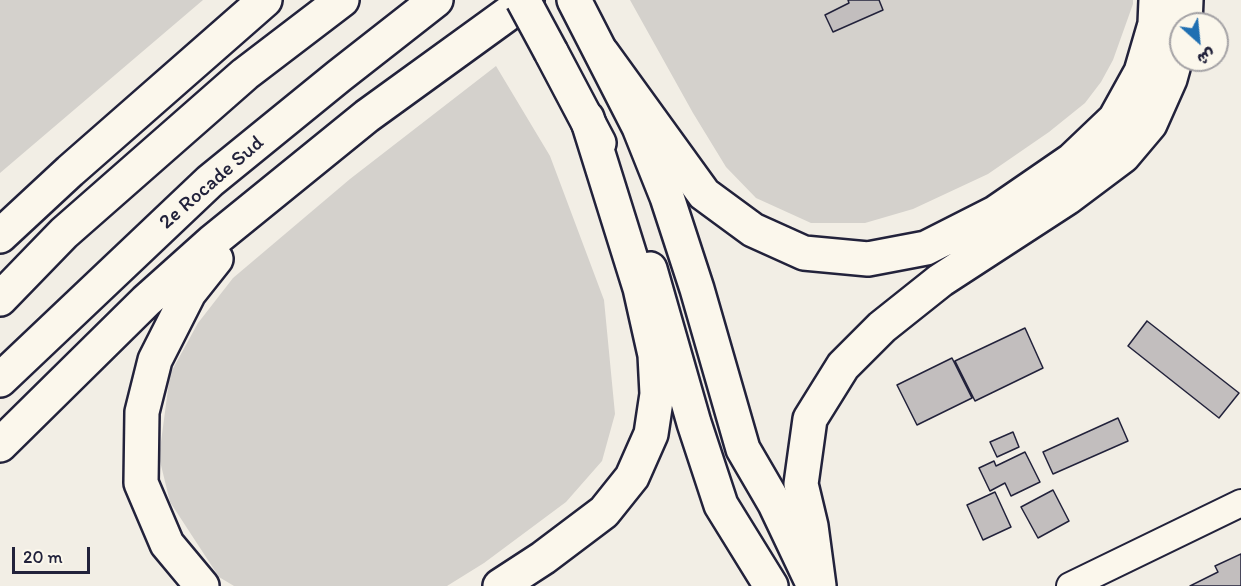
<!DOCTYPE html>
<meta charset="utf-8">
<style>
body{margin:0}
#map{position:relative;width:1241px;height:586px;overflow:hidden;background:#f2eee5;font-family:Itim,"Playpen Sans Arabic",sans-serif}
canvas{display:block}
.north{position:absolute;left:1169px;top:12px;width:60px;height:60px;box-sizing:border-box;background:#fbf7ec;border:2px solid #a4a2a5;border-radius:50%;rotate:153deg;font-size:16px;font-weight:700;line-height:24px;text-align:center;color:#22223b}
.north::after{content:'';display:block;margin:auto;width:21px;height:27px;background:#1f6fb2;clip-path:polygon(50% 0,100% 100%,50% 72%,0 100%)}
.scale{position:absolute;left:12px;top:547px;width:78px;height:27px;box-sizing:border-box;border:3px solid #22223b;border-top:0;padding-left:8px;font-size:18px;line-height:21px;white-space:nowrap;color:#22223b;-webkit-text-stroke:4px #fbf7ec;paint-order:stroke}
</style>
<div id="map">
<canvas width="1241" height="586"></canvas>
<div class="north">ش</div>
<div class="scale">20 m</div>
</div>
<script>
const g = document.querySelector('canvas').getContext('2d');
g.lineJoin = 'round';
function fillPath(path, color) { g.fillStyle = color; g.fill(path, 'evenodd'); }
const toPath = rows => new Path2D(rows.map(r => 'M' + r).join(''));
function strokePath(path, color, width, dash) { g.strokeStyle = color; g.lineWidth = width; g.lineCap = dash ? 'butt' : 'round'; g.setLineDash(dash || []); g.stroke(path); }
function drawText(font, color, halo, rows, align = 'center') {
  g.font = font + ' Itim,sans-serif'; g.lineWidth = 4.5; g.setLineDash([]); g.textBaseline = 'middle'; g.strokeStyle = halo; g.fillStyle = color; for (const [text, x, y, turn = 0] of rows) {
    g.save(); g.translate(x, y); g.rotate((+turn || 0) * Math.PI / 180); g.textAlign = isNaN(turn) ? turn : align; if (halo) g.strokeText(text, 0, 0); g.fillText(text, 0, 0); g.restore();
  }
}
const green = toPath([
 [0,0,203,0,0,173],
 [630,0,1133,0,1133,4,1113,60,1101,82,1085,103,1049,132,988,174,913,209,865,223,811,223,756,198,726,167,693,113],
 [496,66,550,156,604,300,615,414,602,461,566,502,484,563,447,586,234,586,219,577,170,502,159,457,170,374,198,323,233,278,350,179]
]);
const building = toPath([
 [848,0,879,0,883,10,833,32,825,15,849,3,848,0],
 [1147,321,1239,393,1219,418,1128,346,1147,321],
 [1025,328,1043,368,975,401,955,361,1025,328],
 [952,358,972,398,917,425,897,385,952,358],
 [1118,418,1128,441,1053,474,1043,452,1118,418],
 [1013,432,1019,447,997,457,990,442,1013,432],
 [1025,452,1040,482,1011,496,1005,483,990,491,979,468,994,461,996,466,1025,452],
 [1053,490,1069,521,1038,538,1021,507,1053,490],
 [995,492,1011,527,983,540,967,505,995,492],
 [1241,554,1241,586,1190,586,1218,572,1215,566,1241,554]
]);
const minor = toPath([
 [1070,586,1241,503]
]);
const trunk = toPath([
 [574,0,639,127,667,197,697,289,743,449,775,504,814,586],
 [551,52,599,143],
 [650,269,694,423,721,505,771,586]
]);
const motorway = toPath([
 [1185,24,1186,0],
 [602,53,704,194,753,230,804,253,868,259,926,248,995,213,1072,160,1115,119,1141,72,1155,24,1156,0],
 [0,236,70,171,265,0],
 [0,299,64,233,245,74,342,0],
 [0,380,210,181,339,76,436,0],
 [0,445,146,301,213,241,367,116,527,0],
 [202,586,167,544,141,483,142,412,155,360,189,293,216,259],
 [500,586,543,558,604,512,632,477,651,434,657,394,655,355,640,288,587,118],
 [819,586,811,526,801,484,810,419,843,366,882,327,941,280,1067,198,1123,156,1150,124,1170,79,1181,39]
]);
const trunkBridge = toPath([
 [523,0,551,52]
]);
const streetNames = [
 ["2e Rocade Sud",212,183,-41]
];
fillPath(green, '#d4d1cc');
fillPath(building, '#c2bebe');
strokePath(building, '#22223b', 1.5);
strokePath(minor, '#22223b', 30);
strokePath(trunk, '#22223b', 38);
strokePath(motorway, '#22223b', 38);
strokePath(minor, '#fbf7ec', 26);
strokePath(trunk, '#fbf7ec', 33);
strokePath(motorway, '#fbf7ec', 33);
strokePath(trunkBridge, '#22223b', 38, []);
strokePath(trunkBridge, '#fbf7ec', 33);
drawText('21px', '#22223b', '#fbf7ec', streetNames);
</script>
